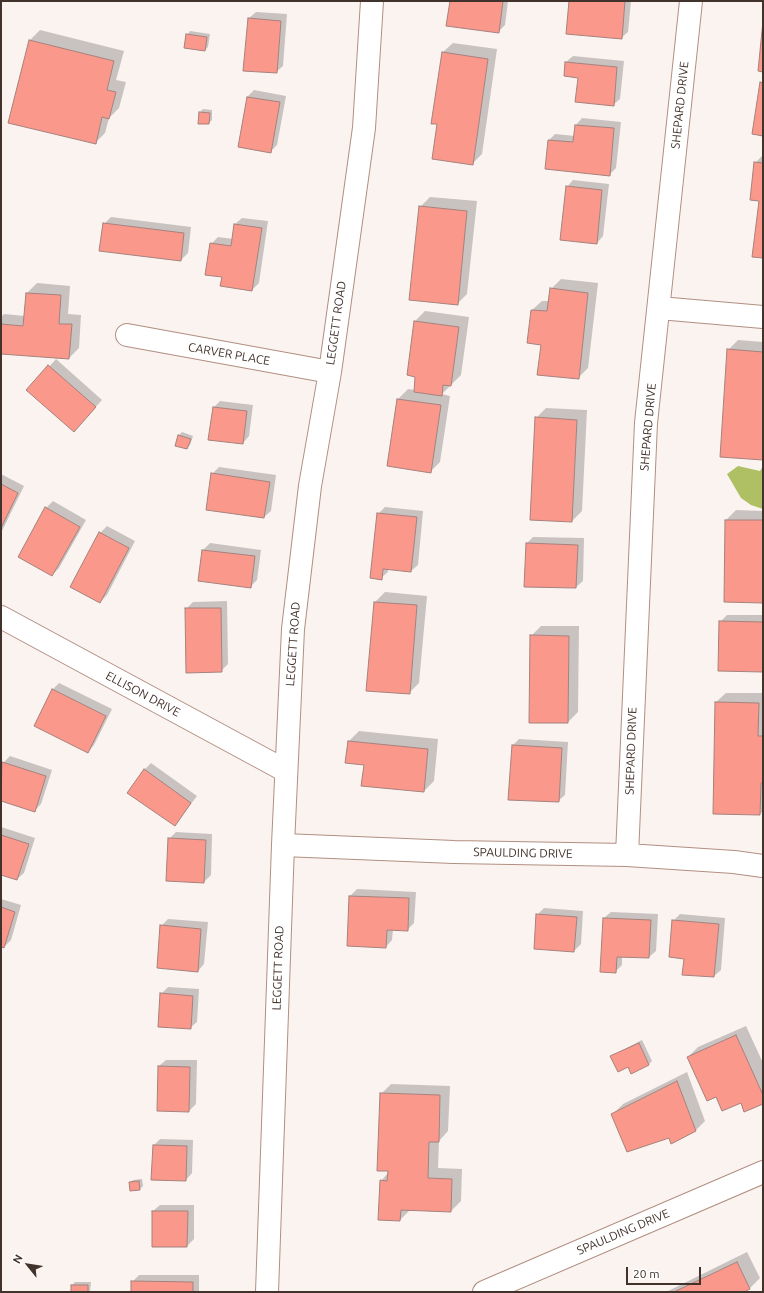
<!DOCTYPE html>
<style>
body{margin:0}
#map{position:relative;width:764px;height:1293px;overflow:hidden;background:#fbf3f0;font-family:Ubuntu,sans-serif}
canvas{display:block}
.frame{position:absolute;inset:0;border:2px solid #41322c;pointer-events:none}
.north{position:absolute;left:8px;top:1245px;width:40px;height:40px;-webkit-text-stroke:3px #fff;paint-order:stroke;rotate:300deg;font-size:11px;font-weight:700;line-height:16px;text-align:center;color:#41322c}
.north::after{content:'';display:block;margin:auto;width:14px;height:18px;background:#41322c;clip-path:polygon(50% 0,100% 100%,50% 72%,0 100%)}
.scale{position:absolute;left:626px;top:1267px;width:75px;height:18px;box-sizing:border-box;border:2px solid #41322c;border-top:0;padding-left:5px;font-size:12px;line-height:14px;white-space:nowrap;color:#41322c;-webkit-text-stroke:3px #fff;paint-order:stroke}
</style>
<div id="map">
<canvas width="764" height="1293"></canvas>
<div class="frame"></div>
<div class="north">N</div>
<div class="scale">20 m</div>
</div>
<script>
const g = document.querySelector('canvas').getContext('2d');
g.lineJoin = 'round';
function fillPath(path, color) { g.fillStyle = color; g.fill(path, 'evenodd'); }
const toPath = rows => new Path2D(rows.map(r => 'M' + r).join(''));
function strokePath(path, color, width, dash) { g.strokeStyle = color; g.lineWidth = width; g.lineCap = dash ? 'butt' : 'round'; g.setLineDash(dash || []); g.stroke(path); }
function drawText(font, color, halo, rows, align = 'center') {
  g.font = font + ' Ubuntu,sans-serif'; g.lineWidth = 3; g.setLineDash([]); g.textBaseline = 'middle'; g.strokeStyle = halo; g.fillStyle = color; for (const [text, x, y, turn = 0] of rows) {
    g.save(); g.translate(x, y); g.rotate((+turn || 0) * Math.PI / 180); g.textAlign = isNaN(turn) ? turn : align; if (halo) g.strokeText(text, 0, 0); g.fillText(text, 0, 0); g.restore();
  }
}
const forest = toPath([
 [738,466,760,471,763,466,763,509,751,505,741,498,727,474]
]);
const shadow = toPath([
 [451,1,508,1,505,25,498,32],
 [570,1,631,1,628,32,621,38],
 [256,12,287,14,283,66,276,72,249,18],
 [40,30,124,51,116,80,126,82,119,108,109,118,105,133,95,143,30,40],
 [190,31,210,34,208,47,205,50,187,35],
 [453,43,497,49,482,154,472,164,438,124,443,52],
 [573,56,624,61,620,99,613,105,579,77,566,62],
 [254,90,286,96,277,145,270,152,239,146,247,97],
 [203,109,212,110,212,120,209,123,200,112],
 [582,118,621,122,616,168,609,175,549,140,555,134,575,136,576,125],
 [763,155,763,257,760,200,755,163],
 [573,180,609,184,603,236,597,243,567,187],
 [430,197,477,201,467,294,457,304,420,207],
 [111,217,191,227,188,253,181,260,104,224],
 [242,218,268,221,259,283,252,290,223,276,211,244,218,237,233,239,235,224],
 [561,279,598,283,588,368,578,378,542,344,532,310,542,301,549,301,551,289],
 [37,283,70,286,68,314,81,315,79,348,69,358,1,353,1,317,4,314,25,316,27,293],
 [425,311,469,317,461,375,442,394,450,396,440,462,430,472,398,399,408,389,415,390,417,376,415,321],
 [738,340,763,342,763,458,728,350],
 [56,359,102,400,80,424,28,390],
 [220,401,253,405,249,436,243,443,214,407],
 [546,408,587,410,582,511,572,521,536,418],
 [182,432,193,436,190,445,187,448,179,435],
 [219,467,276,475,271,511,264,517,212,474],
 [1,474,24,486,1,533],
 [53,501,86,520,59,568,52,575,46,508],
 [385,507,423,511,418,565,411,571,388,569,388,572,381,578,378,514],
 [736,510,763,511,763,602,726,520],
 [107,526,135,541,107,595,100,602,100,533],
 [533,537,584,538,583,581,576,587,527,543],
 [210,543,261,550,257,580,250,587,200,580,203,550],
 [385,592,427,596,419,683,409,693,375,602],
 [227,601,228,664,221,671,186,609,193,602],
 [727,615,763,615,763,671,720,622],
 [541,626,579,626,578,712,568,722,531,636],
 [59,683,112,709,94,745,88,752,52,690],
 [726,693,763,693,763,811,760,814,716,702],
 [359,731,438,739,434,781,424,791,365,764,346,762,349,741],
 [519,739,568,742,565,795,558,801,512,746],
 [10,756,52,770,41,804,34,811,1,800,1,770,3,763],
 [151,763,197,796,175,825,144,770],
 [1,827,35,838,24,873,17,879,1,874],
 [176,832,212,834,211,875,204,882,169,839],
 [357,889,416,892,414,923,407,930,393,929,392,940,386,947,348,945,350,896],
 [1,899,21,905,11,940,4,947,1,946],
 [544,908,583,911,581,944,574,951,537,915],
 [611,912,658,914,656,951,649,957,622,956,622,965,615,972,604,918],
 [680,914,725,918,721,970,714,976,685,958,673,921],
 [168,919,208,922,204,964,198,971,161,926],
 [168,987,199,989,197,1022,190,1028,161,994],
 [746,1026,763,1063,763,1103,741,1102,717,1096,688,1057,698,1047],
 [642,1040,652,1061,649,1064,632,1072,629,1065,611,1056],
 [166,1060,197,1060,196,1104,189,1111,159,1066],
 [687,1072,705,1121,695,1131,669,1136,613,1114,623,1104],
 [391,1084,450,1086,448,1131,439,1141,438,1168,462,1169,461,1201,451,1211,410,1210,400,1220,381,1181,388,1173,381,1094],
 [160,1139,193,1140,192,1173,186,1180,154,1145],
 [142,1179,143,1186,140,1189,130,1183,133,1180],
 [160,1205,194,1205,194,1239,187,1246,153,1246,153,1211],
 [747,1252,760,1278,750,1288,742,1292,666,1292],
 [139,1275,199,1275,199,1292,132,1292,132,1282],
 [75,1282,91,1282,90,1292,72,1292,72,1285]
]);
const building = toPath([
 [450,1,503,1,499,33,446,26,450,1],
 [569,1,625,1,622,39,566,34,569,1],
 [248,18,281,21,277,73,243,71,248,18],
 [763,21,763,72,758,71,763,21],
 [186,34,207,37,205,51,184,48,186,34],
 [29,40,114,61,107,90,116,92,109,119,102,117,96,144,8,123,29,40],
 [442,52,488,59,473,165,432,159,437,124,431,124,442,52],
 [565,62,617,67,614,106,575,102,578,78,564,76,565,62],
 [760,82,763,83,763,136,752,134,760,82],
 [247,97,280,102,271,153,238,147,247,97],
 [199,112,210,113,209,124,198,124,199,112],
 [575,125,614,128,610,176,545,169,548,140,573,142,575,125],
 [754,162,763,163,763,258,752,257,759,201,750,200,754,162],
 [566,186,602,190,597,244,560,240,566,186],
 [419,206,467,211,458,305,409,300,419,206],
 [103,223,184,233,181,261,99,251,103,223],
 [234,224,262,228,252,291,220,286,222,277,205,275,210,243,231,246,234,224],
 [550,288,588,293,579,379,537,375,541,345,527,343,531,310,547,311,550,288],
 [26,293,61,295,59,324,72,324,69,359,1,354,1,324,23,326,26,293],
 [414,321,459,327,451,386,443,385,442,396,414,392,415,377,407,375,414,321],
 [727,349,763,352,763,460,720,457,727,349],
 [48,365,96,407,74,432,26,390,48,365],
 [397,399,441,405,431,473,387,466,397,399],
 [213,407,247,411,243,444,208,440,213,407],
 [535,417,577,420,572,522,530,520,535,417],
 [178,435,191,439,187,449,175,446,178,435],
 [211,473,270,482,264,518,206,510,211,473],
 [1,484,18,493,1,528,1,484],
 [45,507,80,527,52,576,18,557,45,507],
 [377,513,417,517,411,572,383,569,382,580,370,578,377,513],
 [725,520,763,520,763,603,724,602,725,520],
 [99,532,129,548,100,603,70,587,99,532],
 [526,543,578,545,576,588,524,587,526,543],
 [202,550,255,556,251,588,198,581,202,550],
 [374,602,417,605,410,694,366,691,374,602],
 [185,608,221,608,222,672,186,673,185,608],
 [719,621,763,622,763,672,718,671,719,621],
 [530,635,569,636,568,723,529,723,530,635],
 [52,689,106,716,88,753,34,726,52,689],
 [715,702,759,703,758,736,763,736,763,783,761,783,760,815,713,814,715,702],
 [348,741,428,749,424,792,361,786,364,765,345,763,348,741],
 [512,745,562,748,559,802,508,800,512,745],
 [2,762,46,776,35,812,1,801,2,762],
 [144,769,191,803,175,826,127,793,144,769],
 [1,835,29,844,17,880,1,875,1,835],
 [168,838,206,840,204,883,166,881,168,838],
 [349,896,409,898,408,931,387,930,386,948,347,946,349,896],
 [1,907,15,912,4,948,1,947,1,907],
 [536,914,577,917,574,952,534,949,536,914],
 [603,918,651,920,649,958,617,957,616,973,600,972,603,918],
 [672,920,719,924,714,977,682,975,684,959,669,957,672,920],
 [160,925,201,929,198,972,157,968,160,925],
 [160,993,193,996,191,1029,158,1027,160,993],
 [736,1035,763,1095,763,1104,744,1112,741,1103,722,1111,716,1097,707,1101,687,1057,736,1035],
 [639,1043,649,1065,631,1074,628,1067,618,1072,610,1056,639,1043],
 [158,1066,190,1067,189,1112,157,1111,158,1066],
 [677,1081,696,1131,671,1144,669,1138,627,1152,611,1114,677,1081],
 [380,1093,440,1095,439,1142,429,1142,428,1178,452,1179,451,1212,401,1210,400,1221,378,1220,380,1180,387,1181,388,1171,377,1171,380,1093],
 [153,1145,187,1146,186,1181,151,1180,153,1145],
 [139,1181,140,1190,130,1191,129,1182,139,1181],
 [152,1211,188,1211,187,1247,152,1247,152,1211],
 [737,1262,750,1289,744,1292,674,1292,737,1262],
 [131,1281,193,1282,193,1292,131,1292,131,1281],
 [71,1285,88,1285,88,1292,71,1292,71,1285]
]);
const minor = toPath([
 [659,308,763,317],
 [127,335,330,372],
 [1,617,286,771],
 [283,845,454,852,627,855,734,862,763,866],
 [627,855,646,423,691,1],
 [267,1292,283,845,293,629,310,486,330,372,364,128,372,1],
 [484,1292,763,1172]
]);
const streetNames = [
 ["SHEPARD DRIVE",680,105,-84],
 ["LEGGETT ROAD",336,323,-82],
 ["CARVER PLACE",229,354,10],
 ["SHEPARD DRIVE",648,427,-85],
 ["LEGGETT ROAD",293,644,-86],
 ["ELLISON DRIVE",143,694,28],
 ["SHEPARD DRIVE",631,751,-88],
 ["SPAULDING DRIVE",523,853,1],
 ["LEGGETT ROAD",278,968,-88],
 ["SPAULDING DRIVE",623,1232,-23]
];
fillPath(forest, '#aec063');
fillPath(shadow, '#0003');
fillPath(building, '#fa988b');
strokePath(building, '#a6817c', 1);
strokePath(minor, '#b18f81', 24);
strokePath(minor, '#fff', 22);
drawText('12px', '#41322c', '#fff', streetNames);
</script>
